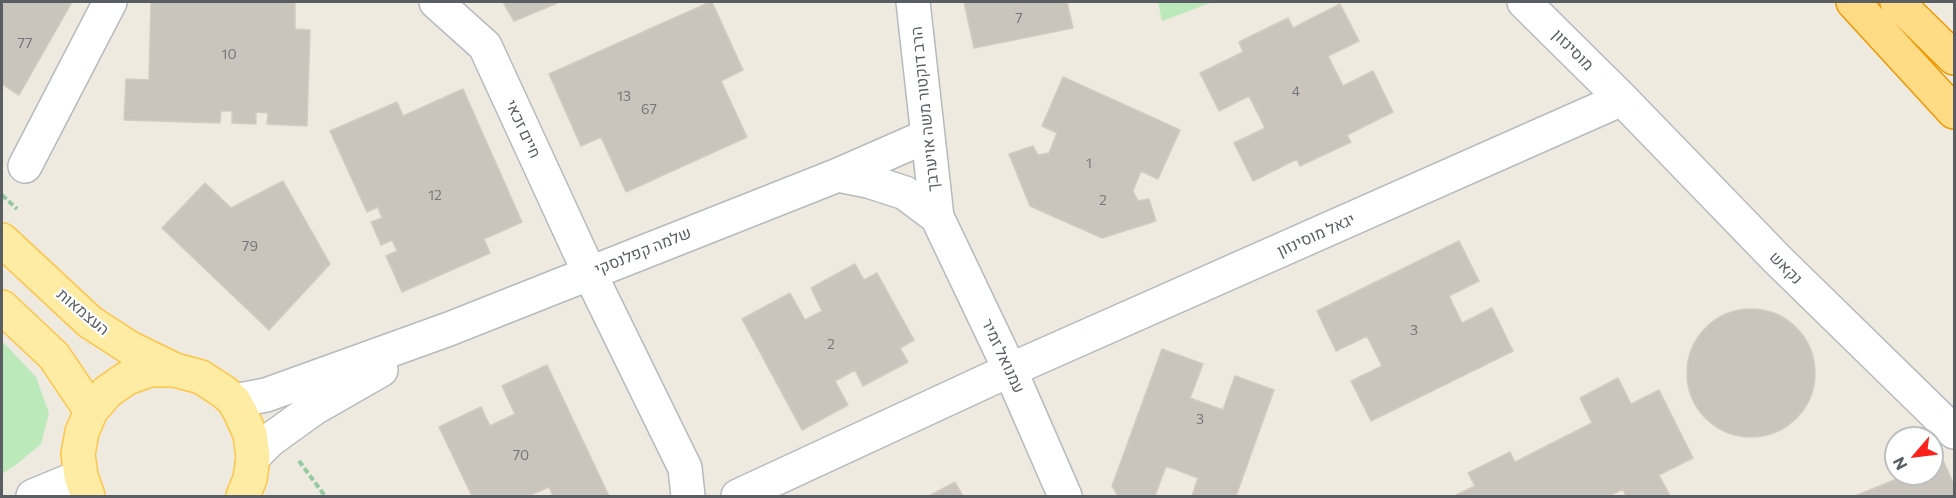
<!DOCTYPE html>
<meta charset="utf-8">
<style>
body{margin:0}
#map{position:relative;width:1956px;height:498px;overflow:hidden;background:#eeeae0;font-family:Commissioner,sans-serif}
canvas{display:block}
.frame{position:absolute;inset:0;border:3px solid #595e63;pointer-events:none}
.north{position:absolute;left:1884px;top:426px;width:60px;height:60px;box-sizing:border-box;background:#fff;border:2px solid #bdbfc1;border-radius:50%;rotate:242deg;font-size:16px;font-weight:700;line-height:24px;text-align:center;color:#595e63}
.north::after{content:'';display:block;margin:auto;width:21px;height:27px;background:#fa221a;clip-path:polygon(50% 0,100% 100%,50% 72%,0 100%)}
</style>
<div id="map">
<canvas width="1956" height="498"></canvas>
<div class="frame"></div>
<div class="north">N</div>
</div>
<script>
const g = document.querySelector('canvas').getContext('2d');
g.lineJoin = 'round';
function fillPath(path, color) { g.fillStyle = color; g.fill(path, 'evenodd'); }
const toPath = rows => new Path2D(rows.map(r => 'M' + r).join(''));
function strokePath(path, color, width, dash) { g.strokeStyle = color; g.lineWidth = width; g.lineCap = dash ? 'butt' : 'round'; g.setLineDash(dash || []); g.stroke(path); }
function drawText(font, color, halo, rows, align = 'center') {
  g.font = font + ' Commissioner,Heebo,sans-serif'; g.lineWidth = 4.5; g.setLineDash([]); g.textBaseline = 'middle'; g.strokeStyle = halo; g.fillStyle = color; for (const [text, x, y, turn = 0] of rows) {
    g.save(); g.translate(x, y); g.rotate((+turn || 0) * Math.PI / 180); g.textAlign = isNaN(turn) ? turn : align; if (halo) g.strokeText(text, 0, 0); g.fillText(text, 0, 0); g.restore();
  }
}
const green = toPath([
 [1158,2,1213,2,1162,21],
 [2,341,36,377,49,413,41,444,17,464,2,474]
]);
const building = toPath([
 [2,2,72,2,19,95,2,84,2,2],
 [151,2,295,2,295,29,310,30,307,126,267,124,268,113,256,112,256,124,232,123,232,111,221,111,220,123,124,120,126,79,149,80,151,2],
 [503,2,560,2,514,21,503,2],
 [710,2,712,2,743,70,721,81,747,137,626,192,601,137,581,146,549,74,710,2],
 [964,2,1067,2,1073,28,974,48,964,2],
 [1340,4,1359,41,1328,56,1343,86,1373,71,1393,112,1347,135,1351,142,1300,166,1297,159,1253,181,1234,143,1265,128,1249,96,1219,111,1200,73,1243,52,1239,42,1288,18,1293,28,1340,4],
 [1063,77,1180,130,1158,179,1141,171,1133,191,1138,201,1149,199,1156,221,1102,238,1030,206,1009,154,1033,146,1038,155,1049,153,1057,133,1042,126,1063,77],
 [463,89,522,222,484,239,490,253,402,292,386,256,397,251,392,240,381,245,371,222,382,218,378,207,367,212,330,131,397,102,403,116,463,89],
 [283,181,330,264,269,330,162,228,205,183,231,208,283,181],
 [1459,241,1479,281,1449,296,1462,323,1492,308,1513,351,1371,421,1351,381,1382,366,1367,336,1336,351,1317,311,1459,241],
 [855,264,864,280,877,273,914,340,900,348,908,362,863,386,855,370,835,381,848,405,802,430,742,319,790,293,805,320,822,311,811,288,855,264],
 '1687 373a64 64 0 1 1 128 0a64 64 0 1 1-128 0Z',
 [1162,349,1203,364,1190,398,1223,410,1235,376,1274,390,1236,496,1192,496,1198,478,1166,466,1155,496,1118,496,1112,486,1162,349],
 [547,365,609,496,553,496,549,487,528,496,472,496,439,427,481,407,490,426,515,414,502,386,547,365],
 [1618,378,1631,404,1659,390,1693,458,1659,475,1670,496,1626,496,1623,489,1609,496,1454,496,1475,486,1468,473,1510,452,1515,462,1592,423,1580,398,1618,378],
 [1943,460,1954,485,1954,496,1855,496,1909,474,1932,474,1932,464,1943,460],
 [955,482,963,496,929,496,955,482]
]);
const path = toPath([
 [2,195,17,209],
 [299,461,325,496]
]);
const minor = toPath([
 [436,2,485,46,589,272,685,468,688,496],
 [913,2,937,217,1010,370,1065,496],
 [1524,2,1622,99,1777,259,1954,432],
 [25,166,110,2],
 [838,175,868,181,905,193,937,217],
 [234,401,266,395,449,329,838,175,927,136],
 [253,457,270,440,313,409,381,370],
 [33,496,81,476],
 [738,496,1010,370,1622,99]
]);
const major = toPath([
 [2,240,90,322,130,348,175,370],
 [2,307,54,356,91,411],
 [88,496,81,476,78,454,82,432,91,411,107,392,127,378,150,370,175,370,201,377,224,392,234,401,241,414,250,434,253,457,250,479,243,496]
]);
const highway = toPath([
 [1853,2,1954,112],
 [1897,2,1954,58]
]);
const numberNames = [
 ["7",1019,18],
 ["77",25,43],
 ["10",229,54],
 ["4",1296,91],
 ["13",624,96],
 ["67",649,109],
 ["1",1089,163],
 ["12",435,195],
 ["2",1103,200],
 ["79",250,246],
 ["3",1414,330],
 ["2",831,344],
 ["3",1200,419],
 ["70",521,455]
];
const streetNames = [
 ["מוסינזון",1573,50,45],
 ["הרב דוקטור משה אויערבך",925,109,-96],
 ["חיים זכאי",523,129,65],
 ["יגאל מוסינזון",1316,235,-24],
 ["שלמה קפלנסקי",643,251,-22],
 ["נקאש",1786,268,45],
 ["העצמאות",83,312,40],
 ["עמנואל זמיר",1003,356,65]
];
fillPath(green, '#bce9ba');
fillPath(building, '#c9c5bd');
strokePath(building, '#d3ccbe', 1.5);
strokePath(minor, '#b6babf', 36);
strokePath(major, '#ffc448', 36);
strokePath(highway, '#e90', 36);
strokePath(path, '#93ca9f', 4, [6, 3]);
strokePath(minor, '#fff', 33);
strokePath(major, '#ffeca4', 33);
strokePath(highway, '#ffdb86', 33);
drawText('14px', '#75787a', null, numberNames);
drawText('16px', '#595e63', '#fff', streetNames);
</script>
